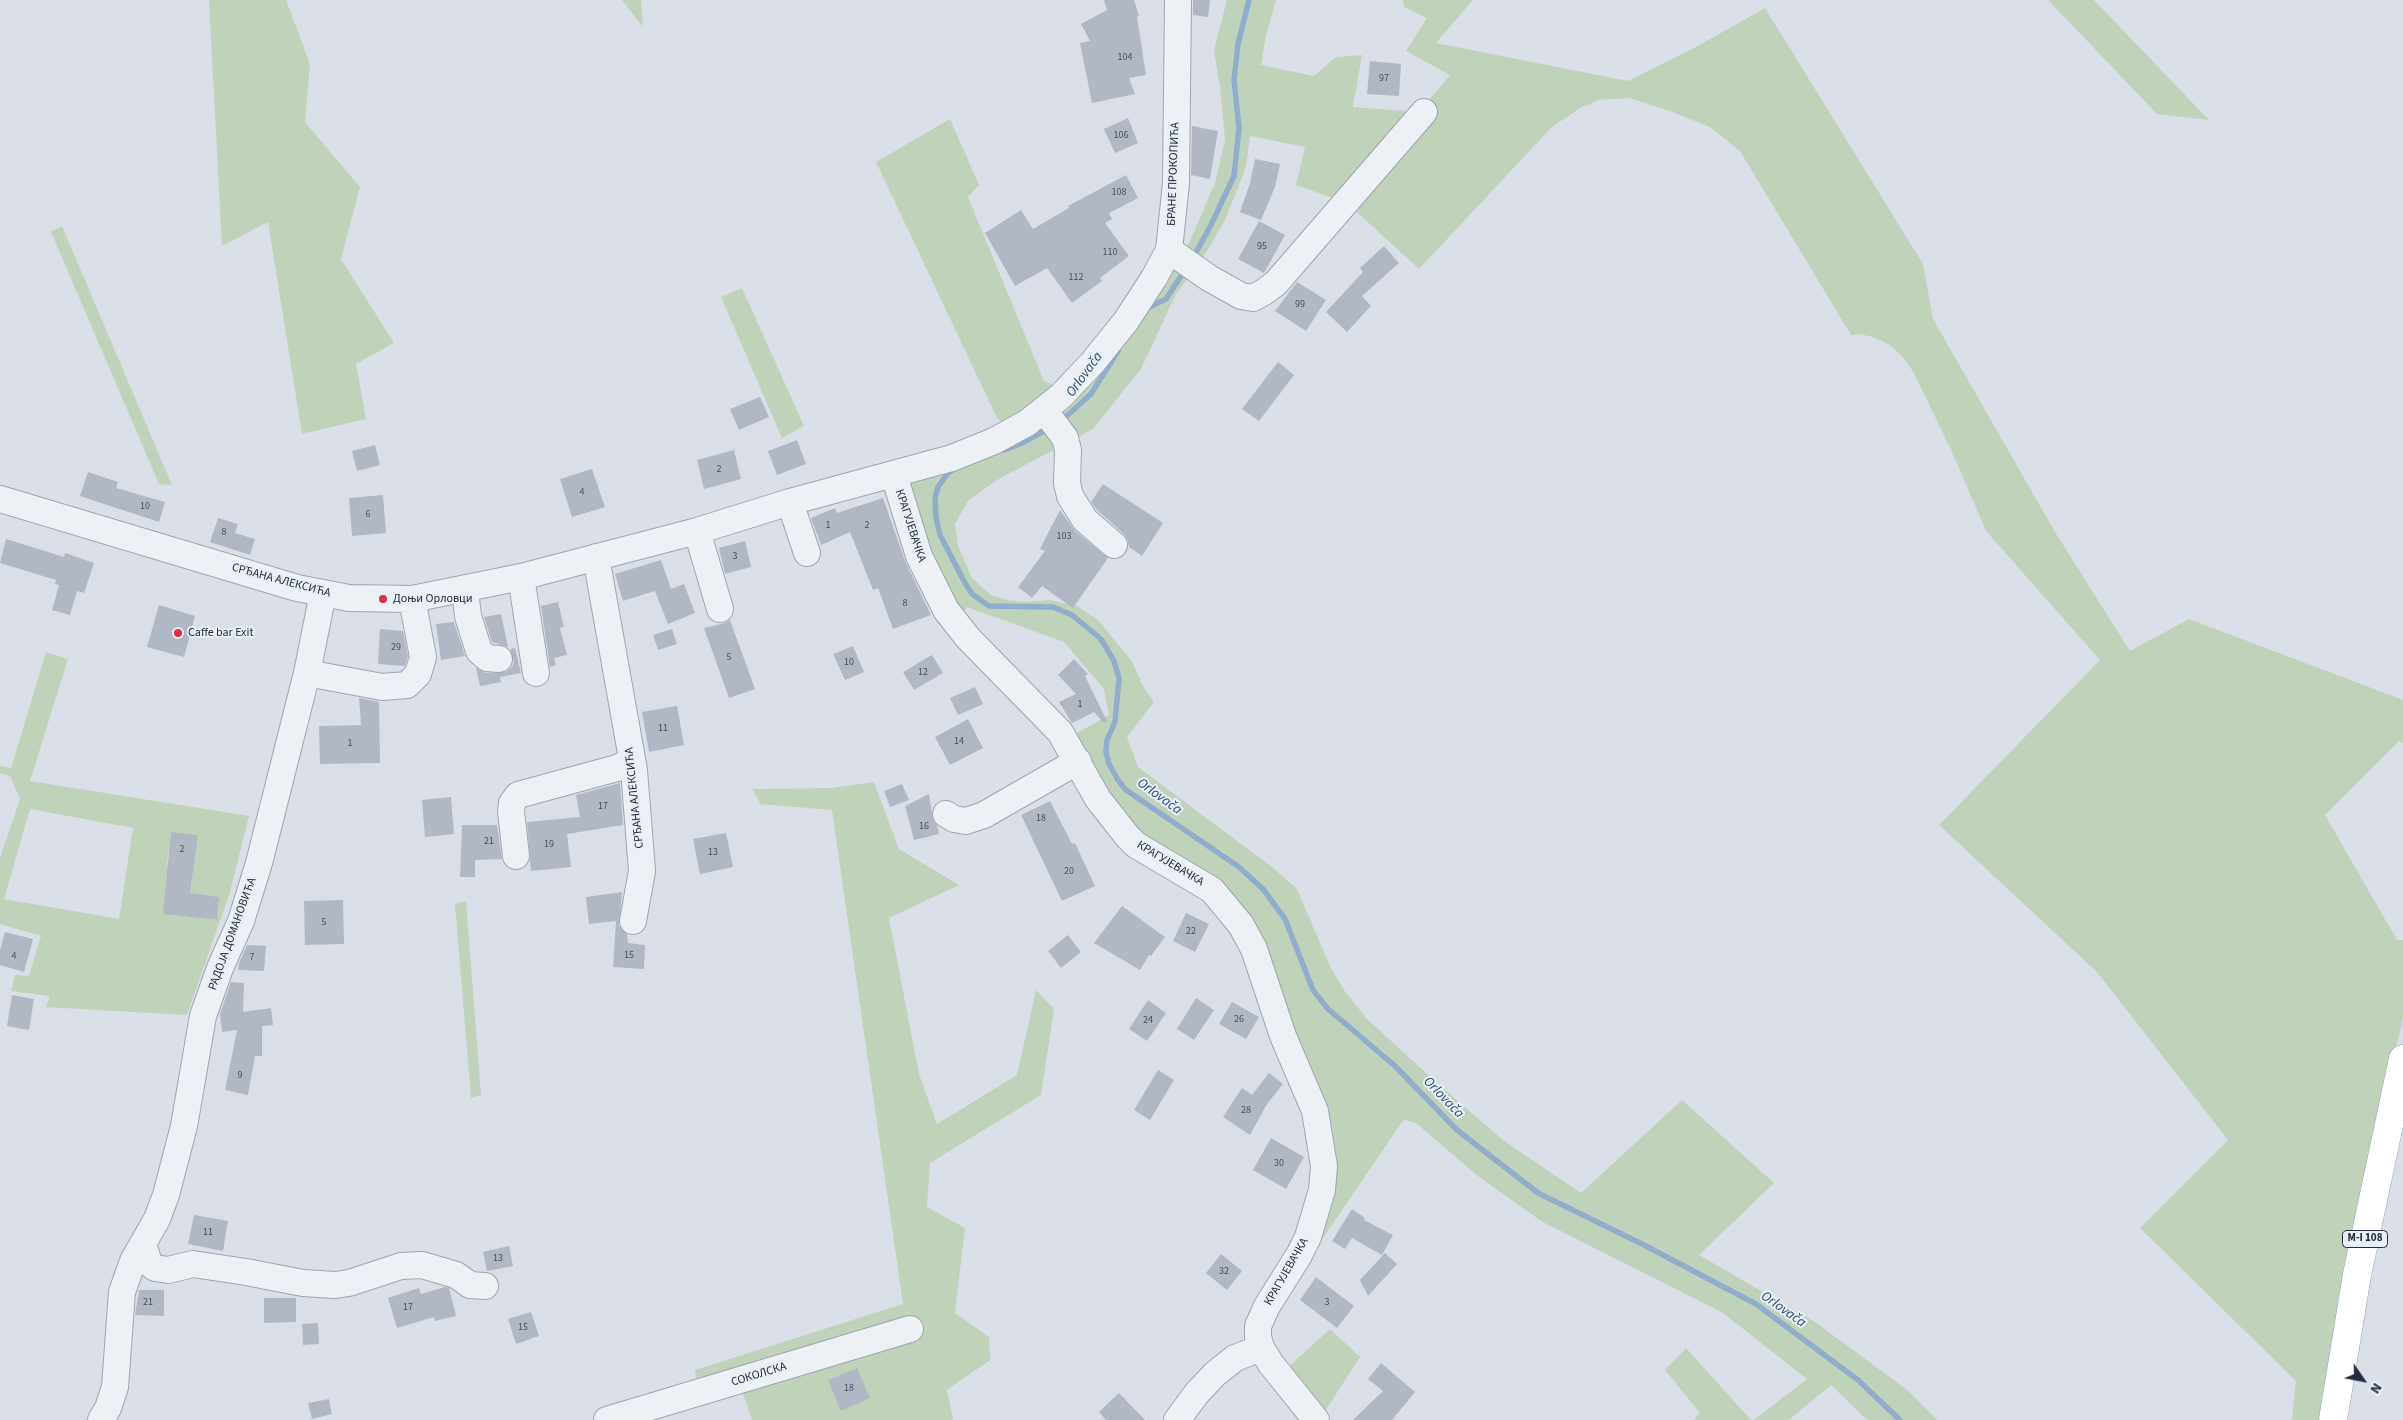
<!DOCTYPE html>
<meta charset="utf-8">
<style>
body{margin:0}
#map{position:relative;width:2403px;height:1420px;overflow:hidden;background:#dadfe7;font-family:"Source Sans 3",sans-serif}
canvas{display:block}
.north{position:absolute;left:2338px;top:1355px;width:50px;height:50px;-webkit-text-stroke:4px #e9eef5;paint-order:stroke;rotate:123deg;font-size:14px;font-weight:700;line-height:20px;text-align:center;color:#232d3e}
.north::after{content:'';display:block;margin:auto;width:18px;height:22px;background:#232d3e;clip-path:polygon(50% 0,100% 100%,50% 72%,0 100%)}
</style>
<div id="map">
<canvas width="2403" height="1420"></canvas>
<div class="north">N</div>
</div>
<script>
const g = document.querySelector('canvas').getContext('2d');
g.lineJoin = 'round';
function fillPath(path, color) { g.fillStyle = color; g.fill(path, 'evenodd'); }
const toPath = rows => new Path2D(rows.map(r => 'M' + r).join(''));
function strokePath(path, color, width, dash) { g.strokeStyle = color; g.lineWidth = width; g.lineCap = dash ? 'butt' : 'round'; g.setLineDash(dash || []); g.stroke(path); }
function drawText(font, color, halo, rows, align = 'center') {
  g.font = font + ' "Source Sans 3",sans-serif'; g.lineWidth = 4; g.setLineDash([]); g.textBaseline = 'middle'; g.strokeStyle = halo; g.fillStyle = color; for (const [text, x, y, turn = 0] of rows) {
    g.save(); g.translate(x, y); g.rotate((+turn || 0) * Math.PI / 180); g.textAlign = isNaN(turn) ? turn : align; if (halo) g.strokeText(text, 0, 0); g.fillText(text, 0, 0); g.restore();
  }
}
const green = toPath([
 [209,0,286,0,310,64,305,122,360,187,341,259,394,343,356,364,366,419,302,434,268,222,222,246],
 [622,0,641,0,643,27],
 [1227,0,1276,0,1266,36,1261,65,1314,76,1336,57,1362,55,1353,107,1419,112,1450,75,1406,51,1427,18,1404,7,1403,0,1473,0,1436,43,1628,81,1694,48,1765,8,1923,264,1933,319,2055,532,2130,651,2189,619,2403,700,2403,743,2399,741,2325,815,2397,940,2403,940,2403,1018,2358,1210,2320,1420,2292,1420,2296,1381,2140,1228,2228,1140,2097,972,1939,825,2100,660,1986,531,1952,452,1914,373,1902,356,1890,345,1873,337,1859,334,1851,335,1740,151,1710,127,1667,110,1629,98,1599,100,1580,108,1552,127,1419,269,1347,203,1296,185,1305,147,1250,136,1246,167,1225,220,1209,248,1175,296,1141,369,1093,429,997,480,968,501,955,524,958,546,972,578,991,595,1007,600,1029,602,1049,600,1077,606,1098,620,1131,660,1144,688,1154,702,1127,737,1138,767,1272,867,1297,889,1330,966,1344,990,1367,1019,1436,1082,1504,1141,1581,1193,1682,1100,1774,1183,1699,1255,1815,1322,1906,1389,1937,1420,1867,1420,1831,1385,1789,1420,1754,1420,1807,1379,1723,1313,1541,1221,1479,1177,1417,1124,1404,1119,1319,1244,1334,1178,1288,1028,1272,963,1134,834,1070,737,1109,715,1104,689,1064,642,967,607,960,618,944,594,902,470,1010,430,997,418,876,162,950,119,979,185,968,197,1044,381,1067,391,1186,250,1215,183,1225,140,1220,88,1214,50],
 [2048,0,2094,0,2209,120,2157,114],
 [62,226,172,485,159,484,51,232],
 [742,288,804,426,782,438,721,297],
 [46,652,68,659,30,781,249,816,230,892,187,1015,46,1007,50,996,11,991,15,975,29,976,41,936,0,924,0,858,20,799,10,776,0,773,0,766,11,768],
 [30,809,133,828,119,919,4,899],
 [171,832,197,835,193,868,167,865],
 [166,891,219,897,217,920,164,914],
 [874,782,899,849,959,885,889,918,919,1074,937,1124,1017,1075,1036,990,1054,1009,1041,1095,930,1163,927,1207,965,1228,955,1313,989,1337,990,1360,947,1390,953,1420,752,1420,741,1388,697,1382,695,1370,903,1304,832,810,760,804,753,789,832,788],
 [466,901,481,1095,471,1098,455,904],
 [1330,1329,1360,1357,1322,1416,1284,1371],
 [1686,1348,1751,1420,1694,1420,1700,1413,1665,1370]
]);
const stream = toPath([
 [1193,258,1211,225,1234,176,1239,128,1234,80,1238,44,1249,0],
 [1147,308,1166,299,1185,270],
 [1060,422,1091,394,1118,351],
 [1004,450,1022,443,1050,428],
 [956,468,948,473,938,487,935,498,936,517,940,535,965,583,972,594,989,606,1053,607,1072,615,1101,639,1114,661,1119,678,1115,722,1107,740,1106,752,1109,764,1118,780,1126,790,1239,867,1263,889,1285,919,1313,990,1328,1009,1395,1066,1457,1130,1538,1193,1644,1245,1756,1304,1858,1380,1900,1420]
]);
const building = toPath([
 [1104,0,1134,0,1139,16,1137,17,1146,75,1129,78,1135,94,1092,103,1080,43,1090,41,1081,24,1107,10],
 [1193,0,1210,0,1208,17,1193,15],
 [1370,61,1401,64,1399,96,1367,94],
 [1128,118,1138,143,1115,153,1104,129],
 [1192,126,1218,131,1210,179,1191,175],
 [1255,159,1280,164,1275,187,1261,220,1240,212,1250,183],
 [1126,175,1138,198,1109,213,1112,219,1105,223,1129,256,1100,278,1102,281,1072,303,1047,268,1015,286,985,233,1021,210,1033,229,1069,208,1068,206],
 [1259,221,1285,235,1264,273,1238,259],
 [1384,246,1399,263,1362,296,1371,306,1347,332,1326,312,1363,272,1360,268],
 [1297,282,1326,300,1306,331,1275,311],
 [1278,362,1294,375,1259,421,1242,409],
 [760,397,769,417,739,430,730,409],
 [797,440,806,464,777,475,768,451],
 [375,445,380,465,357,471,352,451],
 [734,450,741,479,704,489,697,460],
 [592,469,605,507,572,517,560,479],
 [88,472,118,482,116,488,165,502,159,522,80,496],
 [1103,484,1163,523,1142,556,1129,547,1128,541,1124,534,1097,510,1091,502],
 [383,495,386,533,352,536,349,498],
 [883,498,905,561,931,615,893,629,878,588,873,590,850,532,821,545,811,518,835,508,837,513],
 [1060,510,1075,531,1108,558,1073,608,1042,586,1032,598,1018,587,1045,551,1040,549],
 [218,518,238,524,235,533,255,539,250,555,210,542],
 [6,539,64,557,65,553,94,563,84,593,77,591,70,615,52,610,59,585,55,584,56,580,0,563],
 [745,541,751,567,725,574,719,548],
 [661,560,671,589,684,584,695,613,668,624,655,591,623,601,615,574],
 [558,602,564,627,560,628,567,655,554,658,556,665,550,667,541,606],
 [159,605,195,616,184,657,147,647],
 [501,614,508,647,492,642,484,617],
 [730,620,755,689,729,698,704,628,725,623],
 [454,622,465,656,441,660,436,624],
 [380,629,403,631,408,656,405,666,378,664],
 [672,629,677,644,658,650,653,635],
 [853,646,864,672,845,680,833,654],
 [515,648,521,673,500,677,501,682,480,686,476,668,486,673,506,672,512,667,514,661,510,649],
 [932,655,943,673,914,690,903,672],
 [1074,659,1088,674,1085,676,1107,721,1104,723,1094,712,1072,723,1059,702,1076,694,1058,675],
 [975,687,983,704,958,715,950,698],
 [359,698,379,702,380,763,320,764,319,726,361,725],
 [677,706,684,745,649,752,642,712],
 [968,719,983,748,950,765,935,737],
 [620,783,623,825,567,834,571,867,531,871,527,822,580,817,576,795],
 [902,784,909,800,890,807,884,791],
 [929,794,933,821,937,825,939,834,914,840,905,806],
 [451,797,454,834,425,837,422,800],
 [1050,801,1072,844,1075,843,1095,886,1062,901,1021,815],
 [462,825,497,825,502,859,475,860,475,877,460,877],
 [171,832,198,835,190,893,219,897,217,920,163,914],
 [726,833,733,867,700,874,693,839],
 [622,892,619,926,627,934,628,943,645,945,644,969,613,967,616,921,589,924,586,897],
 [343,900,344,944,305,945,304,901],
 [1122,906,1165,937,1151,956,1149,955,1140,970,1094,943],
 [1186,913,1209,924,1195,952,1173,941],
 [5,932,33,939,24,972,0,965,0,950],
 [1068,935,1081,952,1061,968,1048,951],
 [247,945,266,946,264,971,238,970,239,963],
 [231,982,244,983,243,1012,271,1008,273,1025,262,1026,262,1056,255,1056,248,1095,225,1090,237,1030,222,1032,220,1014],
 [12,995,34,999,29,1030,7,1026],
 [1196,998,1214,1010,1194,1040,1177,1029],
 [1148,1000,1166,1013,1147,1041,1129,1029],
 [1232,1002,1259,1017,1246,1039,1219,1024],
 [1158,1070,1174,1080,1150,1120,1134,1110],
 [1269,1073,1283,1084,1267,1104,1250,1135,1223,1117,1242,1088,1252,1095],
 [1271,1138,1304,1157,1286,1189,1253,1170],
 [1352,1209,1365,1218,1364,1220,1393,1235,1382,1255,1352,1238,1345,1249,1332,1241],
 [194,1215,228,1221,223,1251,188,1244],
 [509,1246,513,1266,487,1271,483,1252],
 [1385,1253,1397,1264,1368,1296,1360,1280],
 [1221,1254,1242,1271,1227,1290,1206,1273],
 [1316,1277,1354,1306,1337,1328,1300,1300],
 [445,1287,449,1288,456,1316,435,1321,434,1317,397,1328,388,1298,419,1288,421,1294],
 [139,1290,164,1290,164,1316,135,1315],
 [264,1298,296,1298,296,1322,264,1323],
 [531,1312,539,1336,516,1344,508,1319],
 [318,1323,319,1344,303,1345,302,1324],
 [1381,1363,1415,1392,1392,1420,1353,1420,1383,1391,1368,1379],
 [857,1368,870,1398,841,1411,828,1380],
 [1119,1393,1145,1420,1106,1420,1099,1412],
 [329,1399,332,1414,312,1419,308,1403]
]);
const minor = toPath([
 [1169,250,1209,278,1241,296,1253,298,1264,292,1276,283,1424,112],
 [1044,410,1065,438,1068,450,1067,483,1070,496,1085,520,1114,545],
 [894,475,919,556,946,610,968,638,1060,732,1098,799,1127,836,1136,845,1212,890,1241,925,1254,949,1283,1036,1315,1111,1324,1166,1322,1190,1308,1237,1299,1255,1267,1306,1258,1326,1258,1337,1261,1348,1271,1364,1316,1420],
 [0,499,297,588,349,598,412,599,521,577,697,531,790,502,952,458,994,441,1027,423,1061,396,1093,362,1126,321,1154,278,1169,250,1176,183,1178,0],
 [790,502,807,553],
 [697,531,720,609],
 [596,557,634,770,642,871,633,921],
 [521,577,536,673],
 [465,590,468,616,479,651,487,658,499,659],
 [307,673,382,687,407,685,418,674,423,657,412,599],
 [946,814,954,819,966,821,984,815,1078,761],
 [516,856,511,811,512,803,518,795,617,768,632,761],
 [143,1244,149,1263,155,1268,168,1270,193,1264,246,1272,303,1283,335,1285,349,1283,401,1266,422,1265,456,1275,470,1285,485,1286],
 [101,1420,108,1408,115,1387,122,1292,133,1261,157,1219,166,1195,184,1126,203,1016,220,968,241,921,259,863,307,673,323,593],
 [607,1420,910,1329],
 [1177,1420,1197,1393,1215,1374,1235,1358,1261,1348]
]);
const major = toPath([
 [2333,1420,2357,1275,2403,1059]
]);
const markers = [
 [383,599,5,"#dc2f49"],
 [178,633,5,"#dc2f49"]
];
const numberNames = [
 ["104",1125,58],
 ["97",1384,79],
 ["106",1121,136],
 ["108",1119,193],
 ["95",1262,247],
 ["110",1110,253],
 ["112",1076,278],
 ["99",1300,305],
 ["2",719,470],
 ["4",582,493],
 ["10",145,507],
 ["6",368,515],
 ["1",828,526],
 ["2",867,526],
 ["8",224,533],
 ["103",1064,537],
 ["3",735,557],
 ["8",905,604],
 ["29",396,648],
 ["5",729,658],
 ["10",849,663],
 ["12",923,673],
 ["1",1080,705],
 ["11",663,729],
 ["14",959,742],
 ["1",350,744],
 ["17",603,807],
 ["18",1041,819],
 ["16",924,827],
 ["21",489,842],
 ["19",549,845],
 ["2",182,850],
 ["13",713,853],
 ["20",1069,872],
 ["5",324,923],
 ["22",1191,932],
 ["15",629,956],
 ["4",14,957],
 ["7",252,958],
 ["26",1239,1020],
 ["24",1148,1021],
 ["9",240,1076],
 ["28",1246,1111],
 ["30",1279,1164],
 ["11",208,1233],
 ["13",498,1259],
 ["32",1224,1272],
 ["21",148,1303],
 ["3",1327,1303],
 ["17",408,1308],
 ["15",523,1328],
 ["18",849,1389]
];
const shields = [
 [2365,1239,45]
];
const shieldNames = [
 ["M-I 108",2365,1239]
];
const streetNames = [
 ["БРАНЕ ПРОКОПИЋА",1174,174,-88],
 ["КРАГУЈЕВАЧКА",910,526,72],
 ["СРЂАНА АЛЕКСИЋА",281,581,15],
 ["СРЂАНА АЛЕКСИЋА",635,798,-96],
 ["КРАГУЈЕВАЧКА",1170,864,31],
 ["РАДОЈА ДОМАНОВИЋА",233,934,-70],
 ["КРАГУЈЕВАЧКА",1287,1272,-60],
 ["СОКОЛСКА",759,1375,-17]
];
const poiNames = [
 ["Доњи Орловци",393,599],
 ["Caffe bar Exit",188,633]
];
const waterNames = [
 ["Orlovača",1085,375,-54],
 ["Orlovača",1159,797,36],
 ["Orlovača",1443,1098,46],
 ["Orlovača",1783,1310,35]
];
fillPath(green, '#c0d2ba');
strokePath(stream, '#91adcc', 5.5);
fillPath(building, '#b1b8c4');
strokePath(minor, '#9fa6b1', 28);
strokePath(major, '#98a3b4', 29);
strokePath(minor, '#edf0f5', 26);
strokePath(major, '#fff', 28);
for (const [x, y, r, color] of markers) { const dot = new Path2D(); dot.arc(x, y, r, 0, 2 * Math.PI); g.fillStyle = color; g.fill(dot); strokePath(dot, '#e9eef5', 2); }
drawText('10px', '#465060', null, numberNames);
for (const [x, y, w] of shields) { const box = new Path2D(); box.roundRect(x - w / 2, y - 8.5, w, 17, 4); g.fillStyle = '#e9eef5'; g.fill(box); strokePath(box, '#232d3e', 1); }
drawText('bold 11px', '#232d3e', null, shieldNames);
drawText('12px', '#232d3e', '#e9eef5', streetNames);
drawText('12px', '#232d3e', '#e9eef5', poiNames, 'left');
drawText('italic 14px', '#294b76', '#e9eef5', waterNames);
</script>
